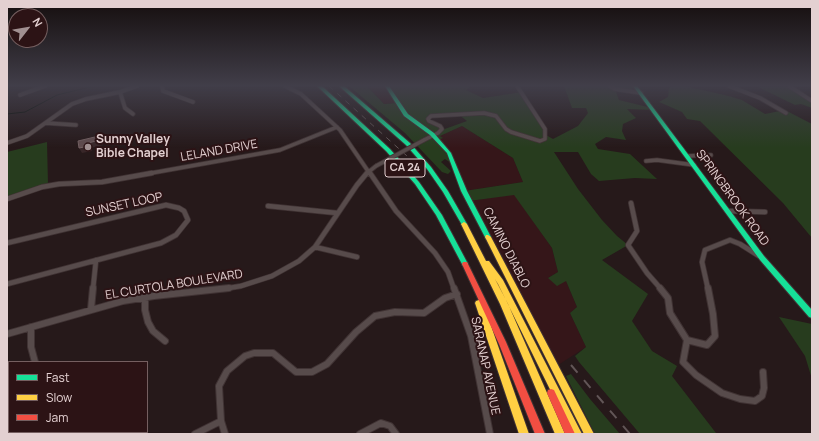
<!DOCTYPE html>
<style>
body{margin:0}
#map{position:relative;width:819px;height:441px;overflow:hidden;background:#26191a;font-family:Manrope,sans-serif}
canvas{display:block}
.frame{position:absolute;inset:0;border:8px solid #e3d0d1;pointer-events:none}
.legend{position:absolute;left:8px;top:361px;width:140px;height:72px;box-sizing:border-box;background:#2c1315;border:1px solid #755f60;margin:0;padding:5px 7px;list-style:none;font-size:12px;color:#e3d0d1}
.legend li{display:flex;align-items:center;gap:8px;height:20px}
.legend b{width:20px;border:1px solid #755f60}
.north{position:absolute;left:8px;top:8px;width:40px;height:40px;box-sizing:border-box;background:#2c1315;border:1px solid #755f60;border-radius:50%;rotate:59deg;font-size:11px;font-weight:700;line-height:16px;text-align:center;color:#e3d0d1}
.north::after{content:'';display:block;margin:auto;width:14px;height:18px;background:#a19091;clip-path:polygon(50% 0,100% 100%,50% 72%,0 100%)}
</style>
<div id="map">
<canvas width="819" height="441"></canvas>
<div class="frame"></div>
<ul class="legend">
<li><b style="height:5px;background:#16e098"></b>Fast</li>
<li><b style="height:5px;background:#ffcf43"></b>Slow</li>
<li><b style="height:5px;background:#f24e42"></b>Jam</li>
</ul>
<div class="north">N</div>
</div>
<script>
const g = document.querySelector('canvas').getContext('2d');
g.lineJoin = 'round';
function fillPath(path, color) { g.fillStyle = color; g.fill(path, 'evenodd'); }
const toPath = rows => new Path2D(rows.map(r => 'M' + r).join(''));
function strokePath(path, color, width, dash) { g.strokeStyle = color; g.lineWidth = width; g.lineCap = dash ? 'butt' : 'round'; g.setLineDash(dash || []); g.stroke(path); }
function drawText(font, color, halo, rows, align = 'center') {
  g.font = font + ' Manrope,sans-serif'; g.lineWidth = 4; g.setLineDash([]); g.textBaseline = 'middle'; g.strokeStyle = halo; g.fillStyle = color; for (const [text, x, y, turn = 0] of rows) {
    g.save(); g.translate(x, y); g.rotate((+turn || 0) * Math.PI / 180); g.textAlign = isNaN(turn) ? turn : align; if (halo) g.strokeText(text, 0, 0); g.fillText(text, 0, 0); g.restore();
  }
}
const built = toPath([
 [367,86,387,86,397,103,384,104],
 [462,126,513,158,523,182,464,191,454,162,438,140,442,138,439,136],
 [514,194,552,248,558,272,548,278,566,281,577,307,570,313,586,347,555,367,469,201]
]);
const green = toPath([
 [349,86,367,86,384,104,397,103,387,86,471,86,466,90,483,98,522,92,545,129,546,135,553,139,578,126,588,113,586,108,572,108,564,86,633,86,637,92,615,89,619,100,652,108,654,110,627,109,636,118,623,124,622,131,626,140,606,137,595,144,598,149,630,154,657,179,635,178,599,181,591,174,578,152,554,152,578,189,602,220,617,236,628,245,602,260,648,294,632,321,652,351,677,366,672,376,716,433,718,434,640,434,579,362,575,356,586,347,570,313,577,307,566,281,557,286,548,278,558,272,552,248,514,195,469,201,464,191,523,182,513,158,462,126,440,136,443,138,438,140,447,150,455,166,445,159,441,162,451,171,448,174,442,172,405,133],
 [458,114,467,121,442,130,428,119,436,115],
 [673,86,685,86,729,96,742,100,765,114,785,110,812,124,812,238,783,203,700,121,687,119,682,112,659,102,668,97,669,88],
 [789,86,812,101,812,108,801,104,795,105,758,87],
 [47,142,48,184,7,197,7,152],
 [779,317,812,324,812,379,805,356],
 [571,374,590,399,620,434,595,434,566,376]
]);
const stream = toPath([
 [7,114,25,112,57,95,94,86]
]);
const streetFar2 = toPath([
 [162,86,163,91,193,102],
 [285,86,301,94,340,130,370,174],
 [610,86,615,89,641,93],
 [729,86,760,98,786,113],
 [789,86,812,101],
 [120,92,125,108,133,114],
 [20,95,45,86],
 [46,123,76,125],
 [424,140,438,133,442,129,440,126,429,121,428,119,431,116,484,113,496,116,506,129,511,132,540,141,545,139,545,129,517,86],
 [7,143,27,136,72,104,86,99,120,92,137,86],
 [688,156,711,155],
 [646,161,657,160,694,165],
 [146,174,280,150,337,127],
 [366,174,376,166]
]);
const streetFar1 = toPath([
 [370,173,396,211,435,253,448,272,454,289],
 [7,199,42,187,59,184,102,182,152,173],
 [631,203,637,231,628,245,647,273,661,289],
 [268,206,337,213],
 [728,211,765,212],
 [7,243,166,205,179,208,184,211,188,220,176,235,161,243,7,284],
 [315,247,357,257],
 [93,289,96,260],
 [223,289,241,286,272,276,299,261,315,247,357,185,367,173],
 [708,289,702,262,705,250,730,240,740,244,759,256]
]);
const street = toPath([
 [454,288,471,336,490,434],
 [660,288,668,298,670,313,687,340,707,345,715,336,713,314,708,288],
 [145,297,145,310,148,322,153,331,165,341],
 [91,309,93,288],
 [31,327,31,347,35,362],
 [7,334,123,301,154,296,229,288],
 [687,340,683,362,696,375,722,393,740,399,755,401,762,396,764,388,763,372],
 [195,434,221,421],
 [225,434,221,421,219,386,227,371,245,356,254,353,273,353,296,372,312,372,327,364,356,332,375,316,395,312,424,313,445,298,457,294],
 [360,434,381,423,390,426,396,434]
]);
const fast = toPath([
 [317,86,322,86,390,149,419,182,442,215,468,264,467,266,463,266,436,215,415,184,386,151,317,86],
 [339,86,344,86,410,143,431,167,448,191,467,224,466,225,462,225,443,192,427,169,406,145,339,86],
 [385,86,389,86,408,114,434,133,451,153,467,191,491,237,490,239,486,239,461,191,447,153,430,135,404,116,385,86],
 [633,86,637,86,764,256,812,310,812,318,809,317,760,260,633,86]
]);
const slow = toPath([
 [464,222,467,224,486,261,489,261,503,280,582,434,572,434,498,284,495,279,508,304,565,434,555,434,500,304,461,224,464,222],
 [486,235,488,235,491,237,594,434,584,434,485,237,486,235],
 [479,300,482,301,483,303,529,434,519,434,475,303,476,301,479,300]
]);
const jam = toPath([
 [463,262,467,262,468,264,506,342,545,434,535,434,499,344,462,264,463,262],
 [551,389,554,390,575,434,565,434,547,393,548,390,551,389]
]);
const railFar1 = toPath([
 [329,86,407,156]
]);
const rail = toPath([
 [571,365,630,434]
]);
const streetBridge = toPath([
 [376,166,424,140]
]);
const shadedWall = toPath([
 [99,136,102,141,103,145,91,148,92,151,82,153,79,148]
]);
const building = toPath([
 [99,136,100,140,88,143,89,146,79,148,78,141,99,136]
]);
const markers = [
 [88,147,4,"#a19091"]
];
const shields = [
 [405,168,40]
];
const shieldNames = [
 ["CA 24",405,168]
];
const poiNames = [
 ["Sunny Valley",96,140],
 ["Bible Chapel",96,154]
];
const streetNames = [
 ["LELAND DRIVE",219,151,-10],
 ["SPRINGBROOK ROAD",732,198,54],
 ["SUNSET LOOP",124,205,-12],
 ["CAMINO DIABLO",506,248,63],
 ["EL CURTOLA BOULEVARD",174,285,-9],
 ["SARANAP AVENUE",485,366,78]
];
fillPath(built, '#351619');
fillPath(green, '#273c1e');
strokePath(stream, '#030a02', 1);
strokePath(streetFar2, '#403334', 5);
strokePath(streetFar1, '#403334', 6);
strokePath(street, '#403334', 8);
strokePath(fast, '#403334', 2);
strokePath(slow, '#403334', 2);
strokePath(jam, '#403334', 2);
strokePath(streetFar2, '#574b4b', 3.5);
strokePath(streetFar1, '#574b4b', 4.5);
strokePath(street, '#574b4b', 6);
fillPath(fast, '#16e098');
fillPath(slow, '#ffcf43');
fillPath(jam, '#f24e42');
strokePath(railFar1, '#625657', 1, [5.5, 5.5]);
strokePath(rail, '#625657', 2, [10, 10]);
strokePath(streetBridge, '#403334', 5, []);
strokePath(streetBridge, '#574b4b', 3.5);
fillPath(shadedWall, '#392729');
fillPath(building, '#604c4e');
strokePath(building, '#746162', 1);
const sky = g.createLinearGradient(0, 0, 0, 148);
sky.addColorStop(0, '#150e0e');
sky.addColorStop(0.58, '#413e49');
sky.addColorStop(1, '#413e4900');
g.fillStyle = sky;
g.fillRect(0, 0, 819, 148);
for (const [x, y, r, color] of markers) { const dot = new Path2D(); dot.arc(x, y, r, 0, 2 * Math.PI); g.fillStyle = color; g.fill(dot); strokePath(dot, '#2c1315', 1.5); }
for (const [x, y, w] of shields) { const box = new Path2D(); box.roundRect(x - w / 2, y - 9, w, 18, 3); g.fillStyle = '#2c1315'; g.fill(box); strokePath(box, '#e3d0d1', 1); }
drawText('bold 11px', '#e3d0d1', null, shieldNames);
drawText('bold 12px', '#e3d0d1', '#2c1315', poiNames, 'left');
drawText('12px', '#e3d0d1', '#2c1315', streetNames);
</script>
